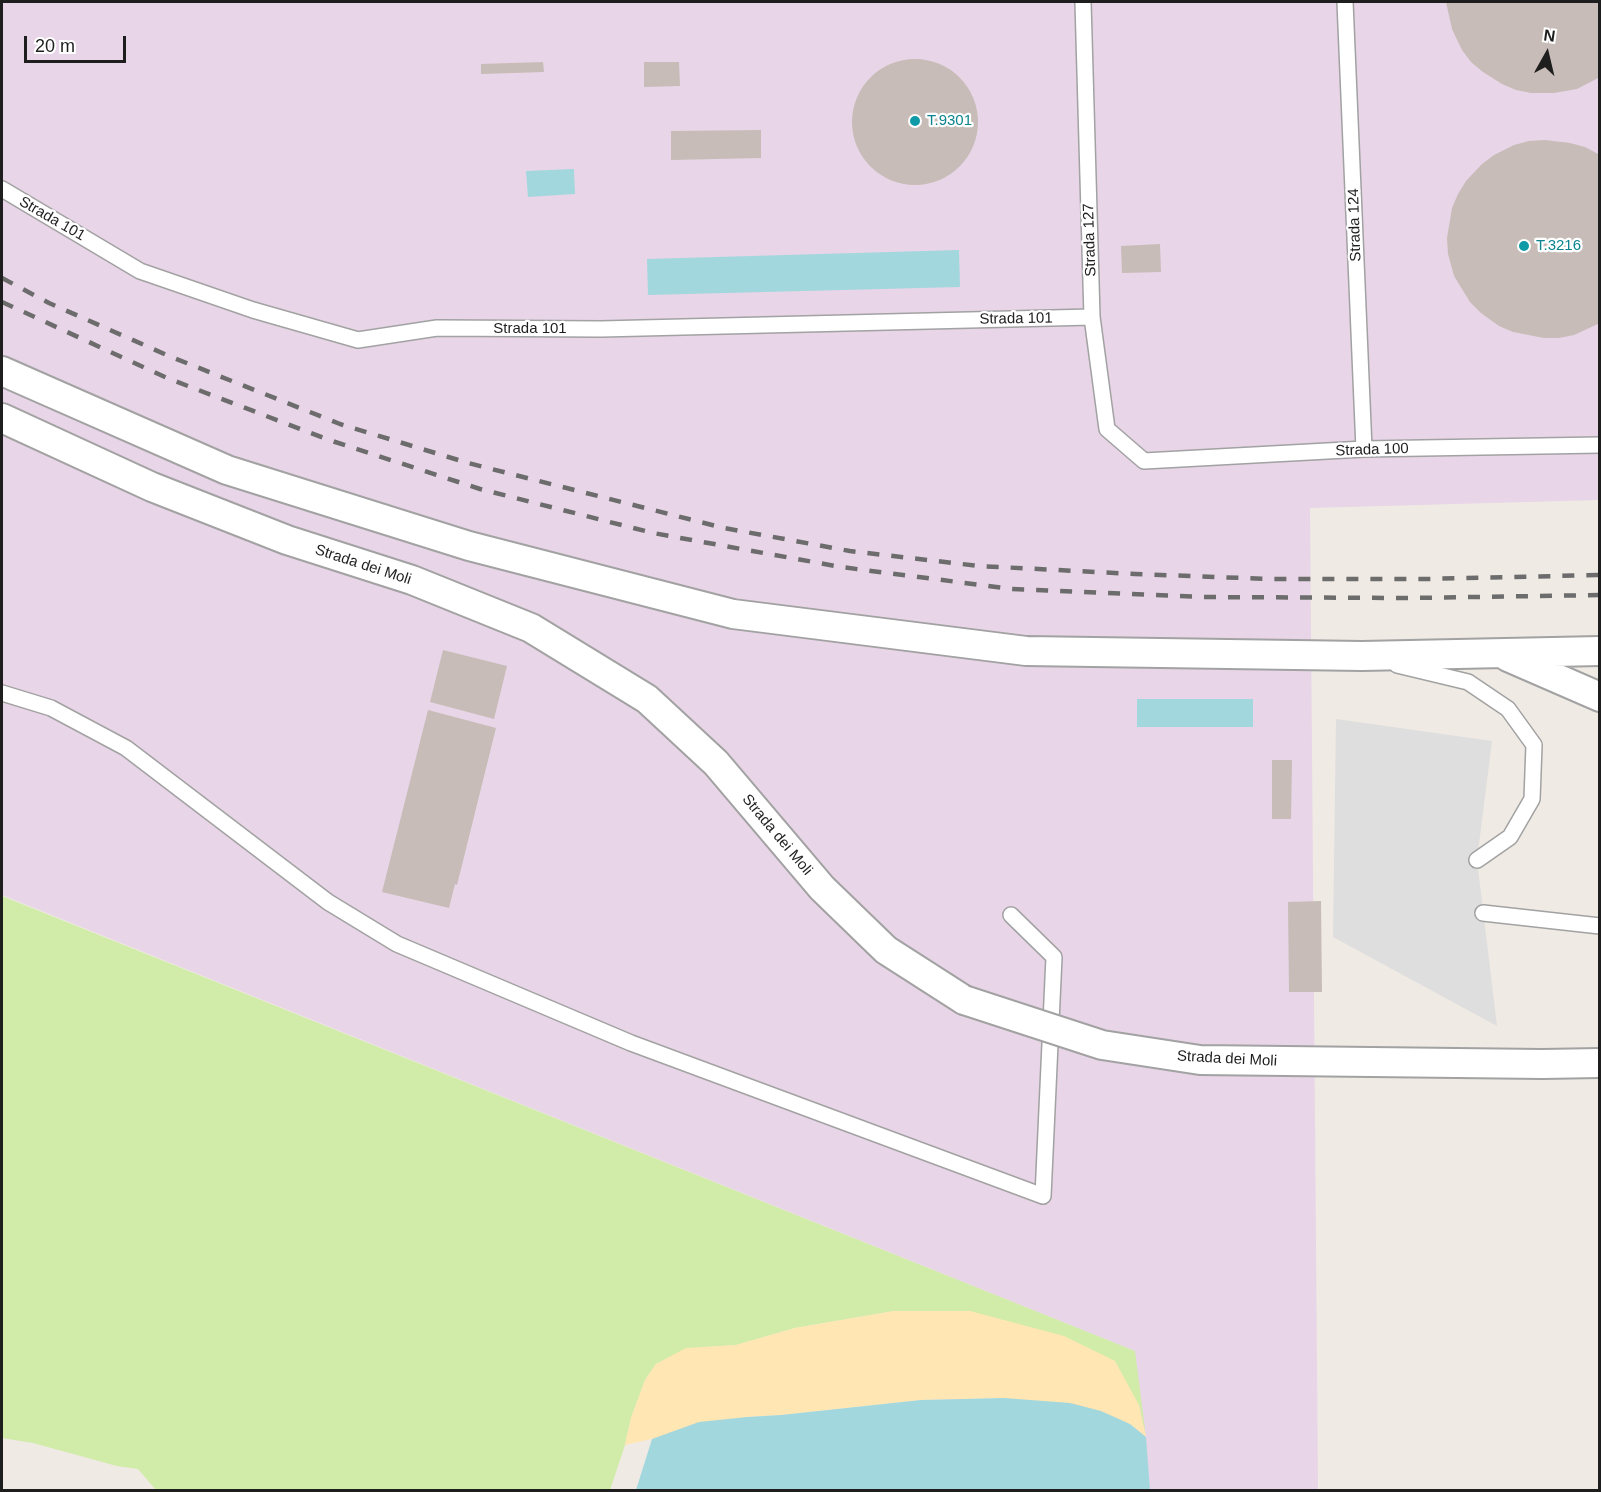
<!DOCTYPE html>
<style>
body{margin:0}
#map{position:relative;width:1601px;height:1492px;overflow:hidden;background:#efeae4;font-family:Arial,sans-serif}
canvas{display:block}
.frame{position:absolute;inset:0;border:3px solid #1e1e1e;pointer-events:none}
.north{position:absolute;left:1517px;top:24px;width:60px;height:60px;-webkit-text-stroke:4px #fff;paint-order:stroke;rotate:8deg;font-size:16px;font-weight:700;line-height:24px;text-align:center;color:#1e1e1e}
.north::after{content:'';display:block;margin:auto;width:21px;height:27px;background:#1e1e1e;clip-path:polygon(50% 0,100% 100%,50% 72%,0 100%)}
.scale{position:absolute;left:24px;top:36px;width:102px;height:27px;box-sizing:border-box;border:3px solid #1e1e1e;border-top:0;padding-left:8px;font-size:18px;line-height:21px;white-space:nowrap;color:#1e1e1e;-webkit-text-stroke:4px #fff;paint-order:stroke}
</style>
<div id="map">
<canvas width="1601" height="1492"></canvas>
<div class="frame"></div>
<div class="north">N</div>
<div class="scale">20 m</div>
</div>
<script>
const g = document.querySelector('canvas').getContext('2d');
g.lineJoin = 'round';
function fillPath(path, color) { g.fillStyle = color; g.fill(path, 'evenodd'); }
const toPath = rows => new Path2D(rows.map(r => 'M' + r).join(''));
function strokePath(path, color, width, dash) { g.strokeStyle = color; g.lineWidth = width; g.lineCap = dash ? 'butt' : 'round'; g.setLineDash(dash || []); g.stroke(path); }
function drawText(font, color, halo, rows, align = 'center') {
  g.font = font + ' Arial,sans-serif'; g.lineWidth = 4.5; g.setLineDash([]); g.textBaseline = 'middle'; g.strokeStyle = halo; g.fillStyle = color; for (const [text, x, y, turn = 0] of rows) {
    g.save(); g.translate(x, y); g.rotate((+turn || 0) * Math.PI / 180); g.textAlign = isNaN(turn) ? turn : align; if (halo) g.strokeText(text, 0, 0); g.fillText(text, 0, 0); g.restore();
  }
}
const industrial = toPath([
 [2,2,1599,2,1599,500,1310,508,1318,1490,1136,1490,1135,1351,2,895]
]);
const grass = toPath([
 [2,896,1135,1351,1146,1437,1139,1405,894,1311,795,1328,736,1345,686,1349,656,1364,645,1380,631,1418,625,1445,610,1490,156,1490,138,1469,117,1466,33,1443,2,1438]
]);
const sand = toPath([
 [894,1311,970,1311,1064,1336,1115,1361,1139,1405,1146,1437,1130,1424,1004,1398,921,1400,781,1415,747,1417,625,1445,631,1418,645,1380,656,1364,686,1348,736,1345,795,1328]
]);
const parking = toPath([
 [1336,719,1492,741,1477,860,1497,1026,1333,937]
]);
const water = toPath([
 [574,169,575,194,528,197,526,171],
 [959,250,960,287,648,295,647,259],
 [1137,699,1253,699,1253,727,1137,727],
 [1004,1398,1070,1403,1101,1411,1130,1424,1146,1437,1150,1490,636,1490,652,1439,699,1422,747,1417,781,1415,921,1400]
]);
const building = toPath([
 [1446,2,1600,2,1600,77,1577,89,1554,93,1531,93,1516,90,1502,84,1483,72,1471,62,1462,50,1452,29],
 '852 122a63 63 0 1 1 126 0a63 63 0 1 1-126 0Z',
 [543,62,544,72,481,74,481,64],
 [644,62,679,62,680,86,644,87],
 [761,130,761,158,671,160,671,131],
 [1545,140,1570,143,1585,147,1600,155,1600,323,1574,335,1559,338,1544,338,1513,332,1499,326,1481,313,1470,302,1454,276,1448,254,1447,238,1452,208,1458,194,1466,181,1482,164,1494,155,1514,145,1529,141],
 [1160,244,1161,272,1122,273,1121,246],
 [443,650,507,666,494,719,430,702],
 [428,710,496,728,457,885,455,884,449,908,382,892],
 [1272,760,1292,760,1291,819,1272,819],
 [1321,901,1322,992,1289,992,1288,902]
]);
const lane = toPath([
 [1083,2,1092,317,1107,429,1144,461,1364,449,1600,445],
 [1345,2,1364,449],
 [2,189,140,271,253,310,358,340,437,328,601,329,1092,317],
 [1397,665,1468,682,1508,709,1534,745,1532,799,1510,837,1477,860],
 [2,693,51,708,126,748,328,902,397,944,631,1043,1043,1196,1054,957,1011,915],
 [1483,913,1600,926]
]);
const street = toPath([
 [2,371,227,470,469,546,733,614,1026,651,1362,656,1600,651],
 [2,418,152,487,287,540,412,580,531,628,647,699,716,763,822,888,886,950,964,1000],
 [1508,657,1600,697],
 [1542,1064,1600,1063]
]);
const rail = toPath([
 [2,278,49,303,169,356,340,424,468,463,724,528,850,551,979,566,1135,574,1270,579,1426,579,1600,575],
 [2,302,167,378,329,440,480,489,653,533,841,567,1012,589,1201,597,1409,598,1600,595]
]);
const streetBridge = toPath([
 [964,1000,1102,1045,1200,1060,1542,1064]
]);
const markers = [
 [915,121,6,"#0f9aa8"],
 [1524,246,6,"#0f9aa8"]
];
const cultureNames = [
 ["T.9301",927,121],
 ["T.3216",1536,246]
];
const streetNames = [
 ["Strada 101",52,219,30],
 ["Strada 124",1355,225,-92],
 ["Strada 127",1090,240,-92],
 ["Strada 101",1016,319,-1],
 ["Strada 101",530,329],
 ["Strada 100",1372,450,-2],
 ["Strada dei Moli",363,565,18],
 ["Strada dei Moli",777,835,50],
 ["Strada dei Moli",1227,1059,3]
];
fillPath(industrial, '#e8d5e7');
fillPath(grass, '#d1eba8');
fillPath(sand, '#ffe6b2');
fillPath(parking, '#dedede');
fillPath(water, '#a3d7de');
fillPath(building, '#c7bcb7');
strokePath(lane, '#a2a2a2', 18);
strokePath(street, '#a2a2a2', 32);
strokePath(lane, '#fff', 15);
strokePath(street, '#fff', 28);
strokePath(rail, '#6c6c6c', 4.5, [12, 12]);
strokePath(streetBridge, '#a2a2a2', 32, []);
strokePath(streetBridge, '#fff', 28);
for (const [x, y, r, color] of markers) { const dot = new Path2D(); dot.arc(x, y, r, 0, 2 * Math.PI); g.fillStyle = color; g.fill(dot); strokePath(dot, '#fff', 2); }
drawText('15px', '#0d838f', '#fff', cultureNames, 'left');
drawText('15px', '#1e1e1e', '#fff', streetNames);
</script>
